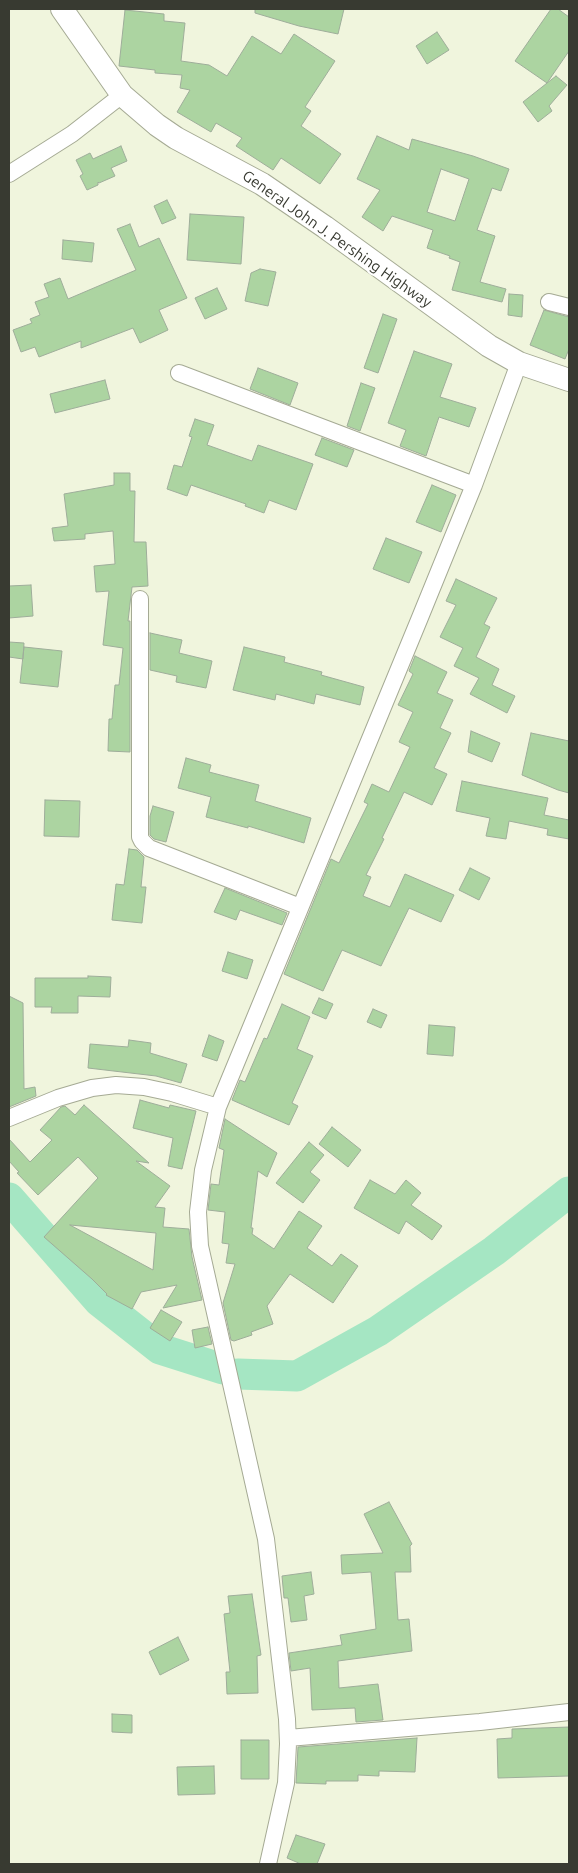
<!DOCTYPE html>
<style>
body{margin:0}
#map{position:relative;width:578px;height:1873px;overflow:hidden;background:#f0f5dd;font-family:Ubuntu,sans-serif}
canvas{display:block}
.frame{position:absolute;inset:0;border:10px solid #383a31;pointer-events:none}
</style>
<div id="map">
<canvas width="578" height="1873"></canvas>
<div class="frame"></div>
</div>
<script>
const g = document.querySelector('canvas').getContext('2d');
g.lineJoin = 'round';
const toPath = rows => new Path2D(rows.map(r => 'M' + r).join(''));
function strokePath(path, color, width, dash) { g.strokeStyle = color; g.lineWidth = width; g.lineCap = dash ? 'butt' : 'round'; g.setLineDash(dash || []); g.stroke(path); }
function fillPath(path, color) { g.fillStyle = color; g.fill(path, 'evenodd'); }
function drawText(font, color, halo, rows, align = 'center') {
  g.font = font + ' Ubuntu,sans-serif'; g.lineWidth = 4.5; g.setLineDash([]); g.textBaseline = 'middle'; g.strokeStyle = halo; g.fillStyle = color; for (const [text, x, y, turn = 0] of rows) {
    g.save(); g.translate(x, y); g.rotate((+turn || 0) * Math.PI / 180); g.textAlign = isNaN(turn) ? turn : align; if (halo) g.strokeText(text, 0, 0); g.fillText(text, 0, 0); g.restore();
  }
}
const river = toPath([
 [9,1198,99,1301,160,1349,223,1369],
 [238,1374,297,1376,378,1331,494,1251,569,1192]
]);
const building = toPath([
 [255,9,344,9,338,34,299,26,255,13,255,9],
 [551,9,558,9,569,17,569,51,547,83,515,61,551,9],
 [125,10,164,14,164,21,185,23,181,61,209,65,227,76,252,36,281,54,294,34,335,61,305,107,311,111,301,126,341,154,320,184,281,158,273,170,236,146,242,138,216,123,211,132,177,112,190,90,180,88,182,75,155,73,155,70,119,66,125,10],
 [437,32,449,50,427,64,416,46,437,32],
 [556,76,567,85,549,106,552,111,538,122,523,102,556,76],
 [377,136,409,150,412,139,473,156,509,169,501,191,492,188,477,230,495,236,480,282,506,289,502,302,452,290,460,262,449,258,450,256,427,248,433,230,392,216,383,231,362,217,380,190,357,179,377,136],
 [441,169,469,179,455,221,427,212,441,169],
 [121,146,127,161,111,168,115,176,99,183,98,182,98,185,87,190,80,176,83,174,76,160,90,153,93,159,121,146],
 [167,200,176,218,162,224,154,206,167,200],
 [190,214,244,217,241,264,187,260,190,214],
 [130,224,139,247,159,238,187,298,159,310,168,330,140,343,133,328,81,348,81,341,39,357,35,347,21,352,13,330,32,323,30,319,40,315,35,302,49,297,44,284,60,278,68,299,136,270,117,229,130,224],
 [63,240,94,243,92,262,62,259,63,240],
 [260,269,276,272,268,306,245,301,251,273,260,269],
 [217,288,227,309,205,319,195,298,217,288],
 [509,294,523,295,522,317,508,315,509,294],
 [544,310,569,317,569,349,565,359,530,345,544,310],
 [383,314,397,319,378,373,364,368,383,314],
 [414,351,452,364,440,397,476,408,469,427,439,417,426,456,400,446,406,430,388,423,414,351],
 [258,368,298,383,290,405,250,389,258,368],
 [105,380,110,399,55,413,50,394,105,380],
 [361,383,375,388,360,431,347,426,361,383],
 [195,419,214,425,207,445,210,446,252,461,258,445,313,464,296,510,269,500,264,513,245,506,246,504,191,485,187,496,167,489,174,465,182,467,192,437,189,436,195,419],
 [322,438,354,450,347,467,315,455,322,438],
 [114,473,130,473,130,491,135,491,134,542,146,542,148,586,132,587,128,621,130,621,130,752,108,751,109,719,112,719,115,685,119,685,123,648,103,645,109,591,96,592,94,566,115,564,113,531,85,534,85,539,54,541,52,528,68,526,64,494,114,485,114,473],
 [432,485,456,495,441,532,416,522,432,485],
 [386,538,422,552,409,583,373,569,386,538],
 [456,579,497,598,484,624,490,627,476,657,499,669,492,685,515,696,507,713,470,694,479,678,454,666,463,648,440,637,456,605,446,601,456,579],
 [31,585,33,616,9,618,9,586,31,585],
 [150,633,182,640,179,653,212,661,206,688,176,682,177,676,150,670,150,633],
 [9,642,24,643,23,659,9,657,9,642],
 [24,647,62,651,58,687,20,683,24,647],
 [244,647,285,657,284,662,322,672,321,675,364,687,360,705,316,694,314,704,276,694,275,700,233,690,244,647],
 [415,656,447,672,437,693,453,700,440,728,451,733,434,768,447,774,432,805,404,792,382,838,384,839,366,875,371,877,363,896,390,907,405,874,454,895,441,922,409,908,381,966,342,950,323,991,284,974,331,859,339,863,368,804,364,802,372,784,389,792,410,747,399,742,413,712,398,705,413,674,409,671,415,656],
 [471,731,500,743,492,762,468,752,471,731],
 [531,733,569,741,569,793,558,790,522,775,531,733],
 [186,758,211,765,209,772,259,785,255,801,311,818,304,843,248,826,248,828,206,817,211,797,178,788,186,758],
 [462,781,548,798,544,815,569,820,569,839,547,835,548,829,509,821,506,839,486,836,490,818,456,811,462,781],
 [45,800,80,801,79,837,44,836,45,800],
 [153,806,174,812,166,842,154,839,150,835,150,816,153,806],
 [129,849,137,850,144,857,141,887,146,887,142,923,112,920,116,884,124,885,129,849],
 [470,868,490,878,479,900,459,890,470,868],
 [225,888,287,913,282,925,240,910,236,920,214,912,225,888],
 [228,952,253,960,247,979,222,971,228,952],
 [88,976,111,977,110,997,78,996,78,1013,51,1013,52,1007,35,1007,35,978,88,978,88,976],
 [9,996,23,1003,24,1089,35,1087,36,1096,9,1107,9,996],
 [319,998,333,1004,326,1019,312,1013,319,998],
 [282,1004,310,1017,297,1049,313,1056,292,1103,298,1106,289,1125,232,1100,240,1080,245,1082,264,1038,267,1039,282,1004],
 [373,1009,387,1015,381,1028,367,1022,373,1009],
 [429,1025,455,1027,453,1056,427,1054,429,1025],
 [209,1035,224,1041,217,1061,202,1056,209,1035],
 [129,1040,151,1043,150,1053,187,1064,181,1083,156,1076,88,1068,90,1044,128,1047,129,1040],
 [140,1100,169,1108,170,1105,196,1111,182,1169,168,1166,173,1138,133,1128,140,1100],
 [84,1105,149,1163,136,1161,170,1186,155,1207,165,1208,163,1227,189,1229,192,1257,202,1300,163,1308,177,1285,141,1292,132,1309,106,1295,107,1294,92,1279,44,1237,98,1178,78,1157,38,1195,17,1173,19,1172,9,1161,9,1139,30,1162,52,1140,40,1130,51,1118,61,1107,65,1106,75,1115,84,1105],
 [70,1225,156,1233,153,1270,70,1225],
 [225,1119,277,1153,267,1177,258,1171,251,1228,253,1228,252,1234,274,1249,299,1211,322,1226,307,1248,332,1266,341,1254,358,1266,333,1303,290,1274,267,1306,273,1324,251,1332,252,1335,234,1341,231,1340,223,1303,235,1264,226,1263,229,1244,222,1243,225,1212,208,1210,211,1184,219,1185,224,1150,219,1148,225,1119],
 [332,1127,361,1150,348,1167,319,1144,332,1127],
 [309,1142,324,1155,310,1172,320,1180,303,1203,276,1183,309,1142],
 [370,1180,395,1194,406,1180,421,1193,411,1205,442,1226,432,1240,406,1221,399,1234,354,1208,370,1180],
 [161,1310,182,1322,170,1341,150,1328,161,1310],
 [208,1327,212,1344,195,1348,192,1330,208,1327],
 [389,1502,412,1544,410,1546,411,1572,395,1572,398,1620,409,1619,412,1651,338,1661,339,1688,378,1684,383,1720,356,1722,355,1708,312,1710,310,1668,291,1671,289,1653,342,1645,340,1635,376,1629,371,1572,342,1574,341,1555,383,1553,364,1514,389,1502],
 [311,1572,314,1594,304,1596,307,1620,291,1622,288,1598,284,1598,282,1576,311,1572],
 [252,1594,261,1655,257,1656,258,1693,227,1694,226,1672,230,1672,224,1614,230,1613,228,1596,252,1594],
 [178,1637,189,1660,160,1675,149,1652,178,1637],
 [112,1714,132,1715,132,1733,112,1732,112,1714],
 [569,1727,569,1776,498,1778,497,1739,512,1738,512,1729,569,1727],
 [417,1738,415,1772,379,1771,379,1776,358,1775,358,1781,326,1781,326,1784,296,1783,298,1747,417,1738],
 [241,1740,269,1740,269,1779,241,1779,241,1740],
 [214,1766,215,1794,178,1795,177,1767,214,1766],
 [296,1835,325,1844,317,1864,301,1864,287,1858,296,1835]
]);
const street = toPath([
 [9,174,72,134,122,95],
 [549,302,569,307],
 [179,373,474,485],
 [140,599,140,837,142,841,149,848,300,907],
 [9,1118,58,1098,92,1088,116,1085,144,1087,172,1093,218,1107],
 [288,1738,480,1722,569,1712],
 [268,1864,286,1783,288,1744,287,1719,266,1539,200,1246,198,1212,203,1170,218,1107,419,620,474,485,519,363]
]);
const secondary = toPath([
 [62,9,122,95,157,125,176,138,262,184,325,227,489,346,519,363,569,380]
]);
const streetNames = [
 ["General John J. Pershing Highway",337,239,35]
];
strokePath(river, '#a5e6c3', 31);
fillPath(building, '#acd4a1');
strokePath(building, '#9ead9a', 1);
strokePath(street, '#a5aa94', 18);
strokePath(secondary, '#a5aa94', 24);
strokePath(street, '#fff', 16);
strokePath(secondary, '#fff', 22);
drawText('15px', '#383a31', '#fff', streetNames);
</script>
